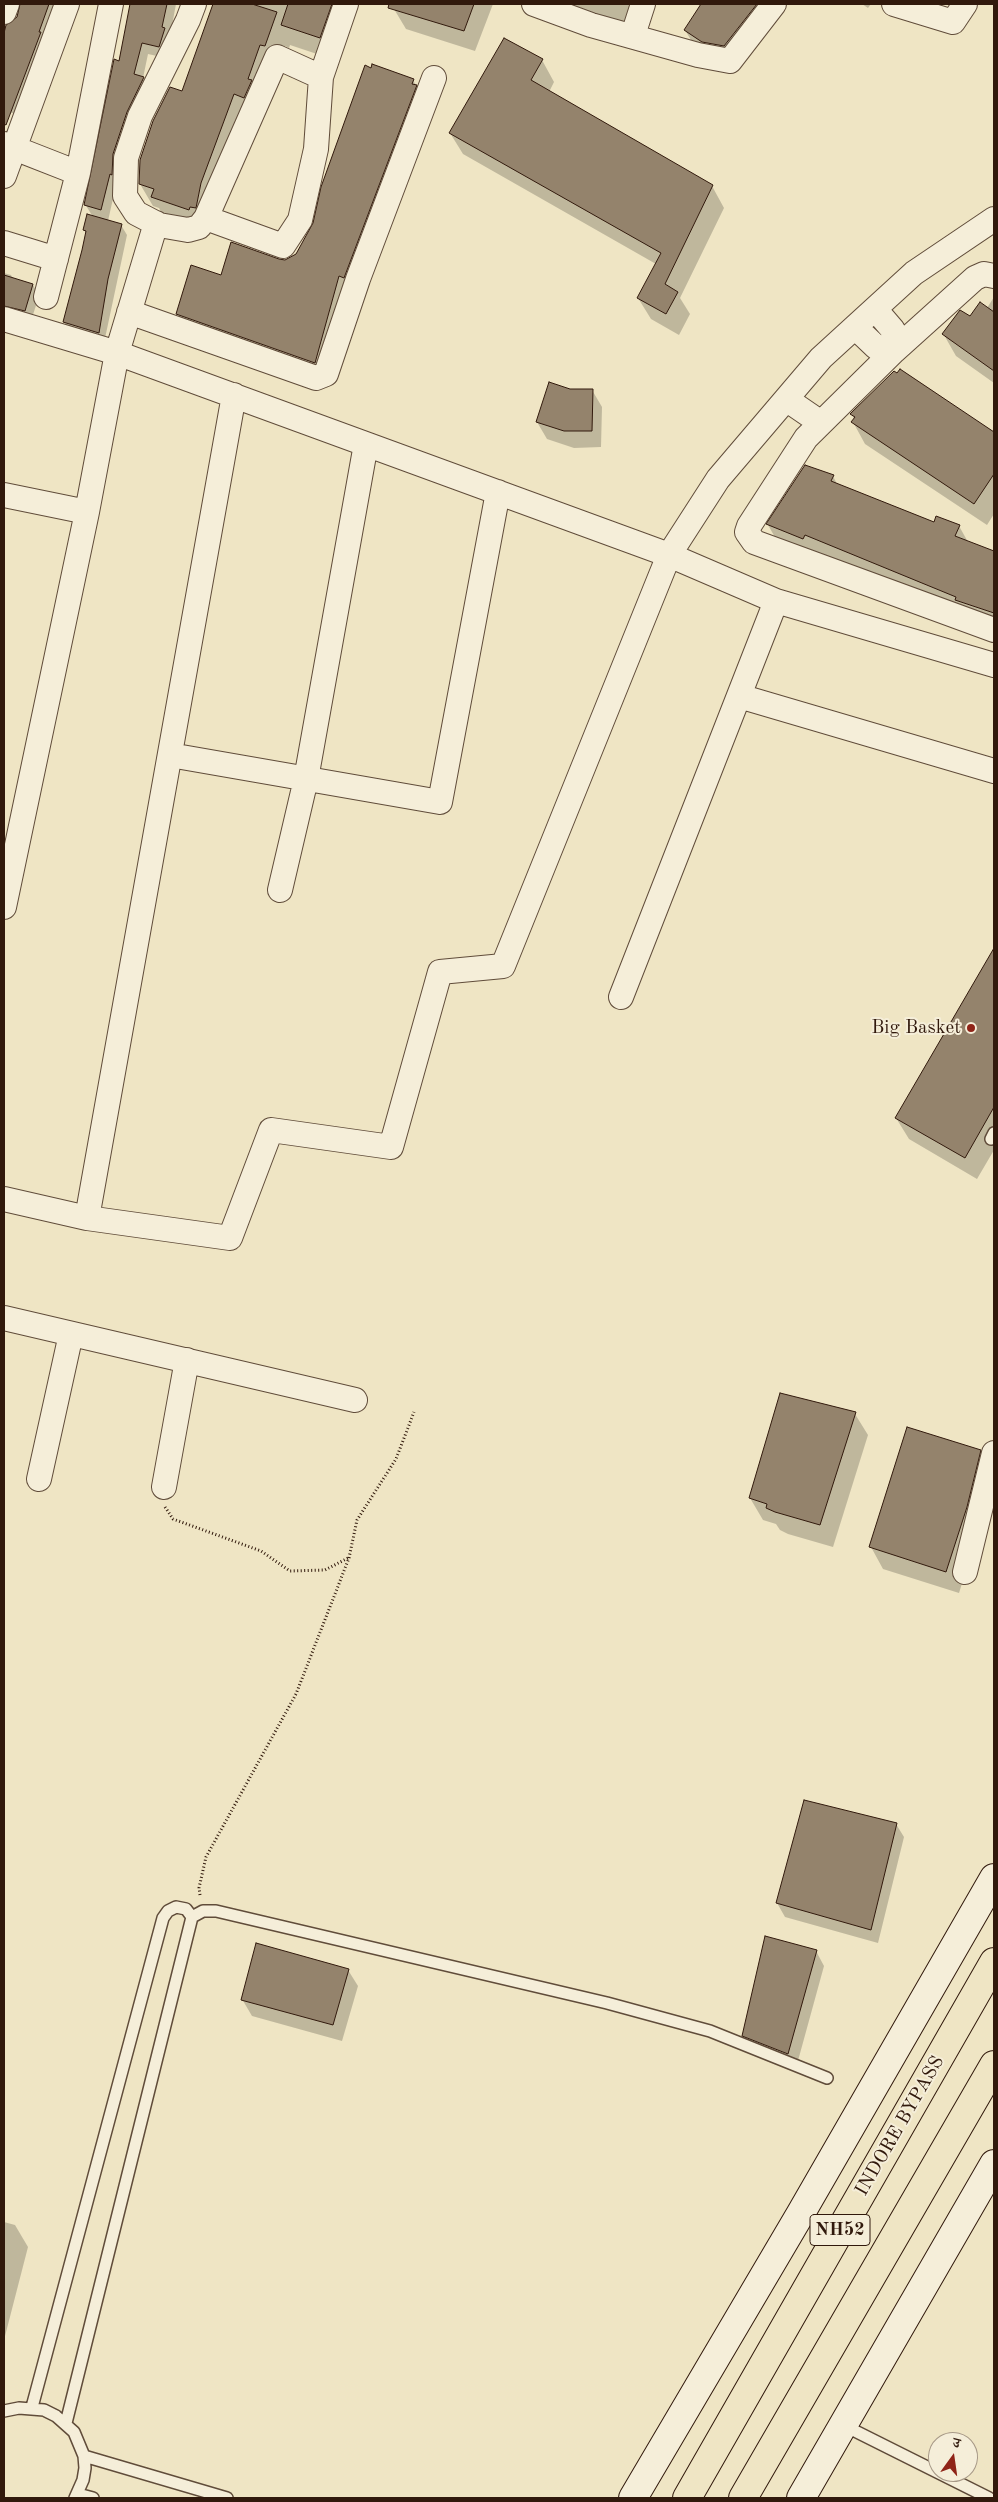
<!DOCTYPE html>
<meta charset="utf-8">
<style>
body{margin:0}
#map{position:relative;width:998px;height:2502px;overflow:hidden;background:#efe5c4;font-family:"Old Standard TT","Noto Serif Devanagari",serif}
canvas{display:block}
.frame{position:absolute;inset:0;border:5px solid #31190c;pointer-events:none}
.north{position:absolute;left:928px;top:2432px;width:50px;height:50px;box-sizing:border-box;background:#f5eed9;border:1px solid #a79987;border-radius:50%;rotate:14deg;font-size:14px;font-weight:700;line-height:20px;text-align:center;color:#31190c}
.north::after{content:'';display:block;margin:auto;width:18px;height:22px;background:#8f2418;clip-path:polygon(50% 0,100% 100%,50% 72%,0 100%)}
</style>
<div id="map">
<canvas width="998" height="2502"></canvas>
<div class="frame"></div>
<div class="north">उ</div>
</div>
<script>
const g = document.querySelector('canvas').getContext('2d');
g.lineJoin = 'round';
function fillPath(path, color) { g.fillStyle = color; g.fill(path, 'evenodd'); }
const toPath = rows => new Path2D(rows.map(r => 'M' + r).join(''));
function strokePath(path, color, width, dash) { g.strokeStyle = color; g.lineWidth = width; g.lineCap = dash ? 'butt' : 'round'; g.setLineDash(dash || []); g.stroke(path); }
function drawText(font, color, halo, rows, align = 'center') {
  g.font = font + ' "Old Standard TT",serif'; g.lineWidth = 4; g.setLineDash([]); g.textBaseline = 'middle'; g.strokeStyle = halo; g.fillStyle = color; for (const [text, x, y, turn = 0] of rows) {
    g.save(); g.translate(x, y); g.rotate((+turn || 0) * Math.PI / 180); g.textAlign = isNaN(turn) ? turn : align; if (halo) g.strokeText(text, 0, 0); g.fillText(text, 0, 0); g.restore();
  }
}
const shadow = toPath([
 [21,4,59,4,20,116,4,110,4,26,7,27,18,18],
 [132,4,176,4,166,58,148,54,143,78,150,90,116,185,108,221,121,225,127,235,104,343,70,332,64,322,87,235,84,230,93,217,85,204],
 [214,4,351,4,332,59,290,45,289,48,285,46,212,218,165,219,159,208,153,206,140,184,183,93],
 [396,4,493,4,475,51,406,29,394,9],
 [554,4,649,4,636,37],
 [702,4,783,4,737,67,698,52,685,30],
 [862,4,871,4,868,8],
 [542,60,554,82,549,92,712,186,724,208,680,298,690,314,679,335,651,319,638,298,656,264,463,154,450,133],
 [413,80,423,98,325,380,187,332,177,314,221,276,278,260,285,261,297,255,314,224],
 [4,273,11,275,13,279,33,285,39,296,31,321,4,317],
 [994,297,994,383,956,356,944,335,987,308],
 [570,390,592,390,602,407,601,447,574,448,547,439,537,422],
 [954,408,994,433,994,514,987,525,865,444,853,422,855,420,851,414],
 [833,476,838,486,934,524,959,526,968,542,994,553,994,630,780,546,768,525],
 [994,951,994,1150,977,1179,909,1139,896,1118],
 [855,1414,868,1435,833,1547,788,1534,780,1530,776,1524,763,1520,750,1498],
 [980,1451,992,1473,979,1529,959,1593,883,1569,871,1547],
 [896,1824,904,1837,878,1943,785,1917,777,1903],
 [816,1951,824,1966,796,2068,752,2050,743,2036],
 [348,1970,358,1986,342,2041,252,2016,242,1999],
 [4,2222,15,2225,28,2247,4,2340]
]);
const building = toPath([
 [20,4,49,4,39,32,41,32,6,125,4,124,4,33,6,25,17,17,20,4],
 [130,4,167,4,162,27,165,28,159,47,142,43,134,74,144,77,127,112,113,154,112,175,110,174,101,210,84,205,114,59,119,61,130,4],
 [213,4,252,4,277,12,265,46,260,45,248,79,252,80,244,98,234,94,201,183,196,208,190,207,189,210,151,197,154,189,139,184,140,160,153,121,170,87,182,91,213,4],
 [288,4,332,4,320,38,281,25,288,4],
 [389,4,474,4,464,31,388,8,389,4],
 [701,4,757,4,724,46,702,42,684,30,701,4],
 [504,38,543,59,531,80,713,185,665,284,678,292,666,314,637,298,661,253,449,133,504,38],
 [372,64,414,79,412,84,417,85,344,278,339,276,315,363,176,314,191,265,221,275,231,242,279,259,285,260,296,254,313,223,321,187,365,65,371,68,372,64],
 [87,214,122,224,108,279,99,333,63,322,82,250,86,231,83,230,87,214],
 [4,275,33,284,25,311,4,306,4,275],
 [980,302,994,312,994,371,942,334,960,310,970,316,980,302],
 [900,369,994,432,994,474,974,504,851,422,855,417,850,414,894,371,897,373,900,369],
 [549,382,570,389,593,389,592,431,564,431,536,422,549,382],
 [805,465,834,475,831,481,934,522,936,516,960,525,955,536,994,551,994,613,955,600,956,597,805,535,803,539,766,524,805,465],
 [994,948,994,1107,965,1158,895,1118,994,948],
 [780,1393,856,1412,820,1525,775,1512,766,1508,767,1504,749,1498,780,1393],
 [907,1427,981,1450,967,1507,946,1572,869,1547,907,1427],
 [804,1800,897,1823,871,1930,776,1903,804,1800],
 [765,1936,817,1950,788,2054,742,2036,765,1936],
 [256,1943,349,1969,333,2025,241,2000,256,1943]
]);
const path = toPath([
 [165,1507,173,1519,261,1551,290,1571,325,1570,348,1558],
 [200,1895,199,1888,206,1857,296,1694,349,1558,357,1520,396,1459,414,1412]
]);
const lane = toPath([
 [991,1139,994,1133],
 [192,1917,203,1911,216,1911,607,2003,710,2031,827,2078],
 [32,2407,163,1918,168,1911,176,1907,186,1909,192,1917,66,2423],
 [4,2411,19,2408,44,2410,56,2416,74,2432,84,2456,85,2468,83,2480,75,2498],
 [843,2425,989,2498],
 [84,2456,227,2498],
 [78,2494,93,2498]
]);
const street = toPath([
 [194,4,188,20,140,116,126,158,125,196,136,213,159,225,188,230,199,227,206,218,277,57,321,77,346,4],
 [534,4,591,25,698,55,730,61,774,4],
 [894,4,953,22,965,4],
 [4,12,7,4],
 [633,35,643,4],
 [4,144,78,173],
 [4,176,67,4],
 [206,218,283,246,300,220,316,149,321,77],
 [4,243,56,259],
 [994,276,984,274,975,278,894,351,806,438,749,526,747,532,754,542,994,630],
 [46,297,78,173,111,4],
 [129,312,316,378,326,374,358,279,434,78],
 [4,319,117,353,669,555,776,601,994,665],
 [855,327,876,347,894,351,893,330,875,309],
 [786,399,821,423],
 [4,495,87,512],
 [739,696,994,771],
 [170,755,440,802,498,492],
 [280,890,306,779,366,444],
 [4,907,87,512,117,353,156,223],
 [621,997,776,601],
 [4,1199,87,1218,230,1238,271,1130,391,1147,440,972,503,966,669,555,718,479,821,358,914,273,994,219],
 [87,1218,234,395],
 [4,1318,355,1400],
 [39,1479,71,1334],
 [164,1487,187,1360],
 [965,1572,994,1453]
]);
const secondary = toPath([
 [633,2498,801,2213,994,1878],
 [801,2498,994,2164]
]);
const highway = toPath([
 [687,2498,994,1962],
 [743,2498,994,2065]
]);
const markers = [
 [971,1028,5,"#8f2418"]
];
const shields = [
 [840,2230,60]
];
const shieldNames = [
 ["NH52",840,2230]
];
const poiNames = [
 ["Big Basket",961,1028]
];
const streetNames = [
 ["INDORE BYPASS",900,2126,-60]
];
fillPath(shadow, '#0003');
fillPath(building, '#94836c');
strokePath(building, '#31190c', 1);
strokePath(lane, '#604c3a', 14);
strokePath(street, '#604c3a', 26);
strokePath(secondary, '#31190c', 30);
strokePath(highway, '#31190c', 30);
strokePath(path, '#31190c', 3, [1, 2.5]);
strokePath(lane, '#f5eed9', 11);
strokePath(street, '#f5eed9', 24);
strokePath(secondary, '#f5eed9', 28);
strokePath(highway, '#efe5c4', 28);
for (const [x, y, r, color] of markers) { const dot = new Path2D(); dot.arc(x, y, r, 0, 2 * Math.PI); g.fillStyle = color; g.fill(dot); strokePath(dot, '#f5eed9', 2); }
for (const [x, y, w] of shields) { const box = new Path2D(); box.roundRect(x - w / 2, y - 15.5, w, 31, 4); g.fillStyle = '#f5eed9'; g.fill(box); strokePath(box, '#31190c', 1); }
drawText('bold 18px', '#31190c', null, shieldNames);
drawText('19px', '#31190c', '#f5eed9', poiNames, 'right');
drawText('19px', '#31190c', '#f5eed9', streetNames);
</script>
